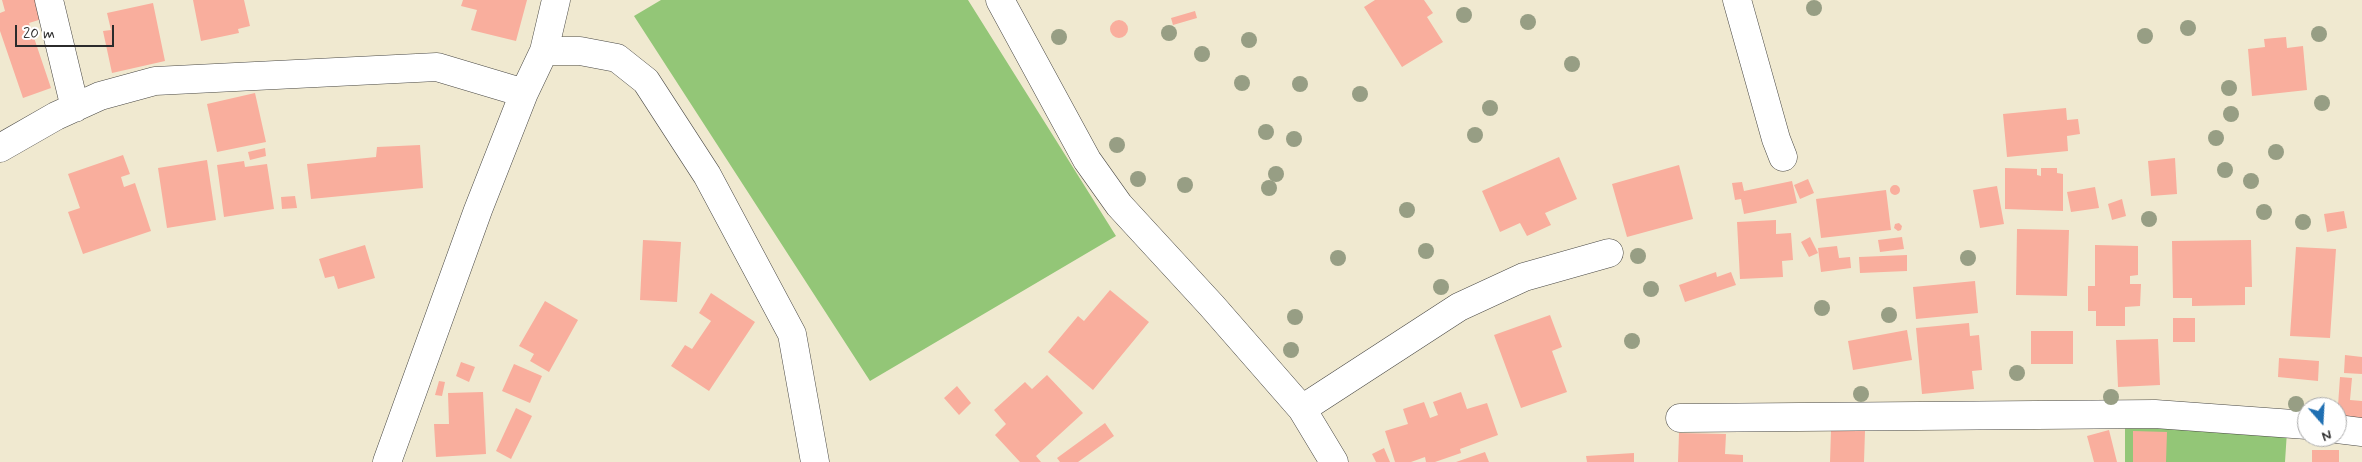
<!DOCTYPE html>
<style>
body{margin:0}
#map{position:relative;width:2362px;height:462px;overflow:hidden;background:#f0e9d0;font-family:Mynerve,sans-serif}
canvas{display:block}
.north{position:absolute;left:2297px;top:397px;width:50px;height:50px;box-sizing:border-box;background:#fff;border:1px solid #aaa;border-radius:50%;rotate:161deg;font-size:14px;font-weight:700;line-height:20px;text-align:center;color:#2b2b2b}
.north::after{content:'';display:block;margin:auto;width:18px;height:22px;background:#1f6fb2;clip-path:polygon(50% 0,100% 100%,50% 72%,0 100%)}
.scale{position:absolute;left:15px;top:25px;width:99px;height:22px;box-sizing:border-box;border:2px solid #2b2b2b;border-top:0;padding-left:6px;font-size:15px;line-height:18px;white-space:nowrap;color:#2b2b2b;-webkit-text-stroke:4px #fff;paint-order:stroke}
</style>
<div id="map">
<canvas width="2362" height="462"></canvas>
<div class="north">N</div>
<div class="scale">20 m</div>
</div>
<script>
const g = document.querySelector('canvas').getContext('2d');
g.lineJoin = 'round';
function fillPath(path, color) { g.fillStyle = color; g.fill(path, 'evenodd'); }
const toPath = rows => new Path2D(rows.map(r => 'M' + r).join(''));
function strokePath(path, color, width, dash) { g.strokeStyle = color; g.lineWidth = width; g.lineCap = dash ? 'butt' : 'round'; g.setLineDash(dash || []); g.stroke(path); }
const green = toPath([
 [661,0,968,0,1116,236,870,381,634,16],
 [2125,423,2287,431,2285,462,2125,462]
]);
const building = toPath([
 [2,0,39,0,45,18,29,23,51,88,23,98,0,31,0,13,5,11],
 [193,0,244,0,250,26,238,29,239,33,201,41],
 [463,0,527,0,516,41,471,30,477,10,461,6],
 [1375,0,1424,0,1433,13,1427,17,1443,42,1402,67,1364,7],
 [153,3,165,61,112,73,103,31,111,30,107,13],
 [1195,11,1197,18,1173,25,1171,18],
 '1110 29a9 9 0 1 1 18 0a9 9 0 1 1-18 0Z',
 [2286,37,2287,48,2303,46,2307,90,2252,96,2248,49,2265,47,2264,39],
 [255,93,266,142,217,152,207,104],
 [2066,108,2067,120,2078,119,2080,134,2067,136,2068,151,2007,157,2003,114],
 [420,145,423,188,311,199,307,164,376,157,377,147],
 [265,148,266,156,250,160,248,152],
 [123,155,130,174,121,177,124,187,135,183,151,231,83,254,68,212,80,208,68,174],
 [1559,157,1577,199,1545,213,1551,225,1527,236,1520,223,1500,232,1482,191],
 [2175,158,2177,194,2151,196,2148,161],
 [207,160,216,220,167,228,158,168],
 [244,161,245,167,267,164,274,209,224,217,217,165],
 [1679,165,1693,219,1627,237,1612,184],
 [2005,168,2037,169,2037,175,2041,176,2041,168,2057,168,2057,173,2063,174,2063,211,2005,209],
 [1808,179,1814,193,1800,199,1794,185],
 [1792,181,1797,203,1744,214,1741,199,1735,200,1732,183,1742,182,1744,191],
 '1890 190a5 5 0 1 1 10 0a5 5 0 1 1-10 0Z',
 [1997,186,2004,224,1980,228,1973,190],
 [2095,187,2099,208,2071,212,2067,192],
 [1886,190,1891,230,1821,238,1816,199],
 [295,196,297,208,282,209,281,197],
 [2122,199,2126,216,2112,220,2108,204],
 [2344,211,2347,228,2327,232,2324,214],
 [1776,220,1776,234,1791,233,1793,260,1782,261,1783,277,1740,279,1737,222],
 [1899,223,1902,226,1901,230,1898,231,1894,228,1895,224],
 [2017,229,2069,230,2067,296,2016,295],
 [1810,237,1818,253,1809,257,1801,242],
 [1902,237,1904,249,1880,252,1878,240],
 [643,240,681,242,677,302,640,300],
 [2251,240,2252,287,2245,287,2245,305,2192,306,2192,298,2173,298,2172,241],
 [365,245,375,278,338,289,334,276,325,278,319,259],
 [2095,245,2138,246,2138,275,2130,276,2130,284,2141,284,2140,306,2125,307,2125,326,2096,326,2096,311,2088,311,2088,286,2095,286],
 [1837,246,1839,258,1850,257,1851,268,1821,272,1818,248],
 [2296,247,2336,249,2330,338,2290,336],
 [1907,255,1907,271,1860,273,1859,257],
 [1716,272,1717,277,1731,272,1736,285,1685,302,1679,285],
 [1975,281,1978,313,1916,319,1913,287],
 [1110,290,1149,322,1093,390,1048,352,1078,316,1084,321],
 [711,293,755,322,709,391,671,366,685,345,692,349,711,321,699,313],
 [545,301,578,320,549,372,530,361,534,354,519,346],
 [1550,315,1562,347,1552,351,1567,392,1521,408,1494,335],
 [2173,318,2195,318,2195,342,2173,342],
 [1969,323,1970,336,1979,335,1982,370,1972,371,1974,389,1922,394,1916,328],
 [1907,330,1912,360,1853,370,1848,341],
 [2031,331,2073,331,2073,364,2031,364],
 [2158,339,2160,385,2118,387,2116,340],
 [2345,355,2362,357,2362,374,2344,373],
 [2279,358,2319,361,2318,381,2278,377],
 [461,362,475,367,469,382,456,376],
 [514,364,542,376,530,403,502,391],
 [1047,375,1083,413,1036,456,1041,462,1020,462,995,435,1006,424,994,410,1025,382,1032,389],
 [2340,377,2352,378,2350,400,2362,401,2362,422,2337,420],
 [439,381,445,382,442,396,435,395],
 [957,386,971,403,959,415,944,398],
 [483,392,486,454,436,457,434,424,449,424,448,393],
 [1461,392,1467,409,1487,403,1498,435,1460,449,1461,453,1435,462,1426,462,1425,457,1411,462,1395,462,1385,431,1408,424,1403,409,1424,402,1430,418,1438,415,1433,402],
 [516,408,532,416,511,459,496,451],
 [1105,423,1114,436,1078,462,1060,462,1057,458],
 [2109,430,2117,462,2094,462,2087,436],
 [1831,431,1865,431,1864,462,1830,462],
 [2133,431,2167,432,2166,462,2133,462],
 [1679,433,1726,434,1725,454,1743,455,1743,462,1678,462],
 [1384,448,1390,462,1376,462,1372,454],
 [2312,450,2339,450,2339,462,2312,462],
 [1485,452,1489,462,1456,462],
 [1634,453,1634,462,1587,462,1586,456]
]);
const street = toPath([
 [49,0,75,108],
 [1000,0,1087,160,1119,205,1212,306,1302,409,1334,462],
 [1737,0,1776,139,1783,157],
 [544,51,580,51,617,58,646,81,707,175,792,334,815,462],
 [0,148,56,116,100,96,155,81,437,67,524,93],
 [1302,409,1459,307,1524,277,1609,253],
 [1680,418,2155,414,2307,425],
 [2337,429,2362,432],
 [387,462,478,210,524,93,544,51,556,0]
]);
const trees = [
 [1814,8],
 [1464,15],
 [1528,22],
 [2188,28],
 [1169,33],
 [2319,34],
 [2145,36],
 [1059,37],
 [1249,40],
 [1202,54],
 [1572,64],
 [1242,83],
 [1300,84],
 [2229,88],
 [1360,94],
 [2322,103],
 [1490,108],
 [2231,114],
 [1266,132],
 [1475,135],
 [2216,138],
 [1294,139],
 [1117,145],
 [2276,152],
 [2225,170],
 [1276,174],
 [1138,179],
 [2251,181],
 [1185,185],
 [1269,188],
 [1407,210],
 [2264,212],
 [2149,219],
 [2303,222],
 [1426,251],
 [1638,256],
 [1338,258],
 [1968,258],
 [1441,287],
 [1651,289],
 [1822,308],
 [1889,315],
 [1295,317],
 [1632,341],
 [1291,350],
 [2017,373],
 [1861,394],
 [2111,397],
 [2296,404]
];
fillPath(green, '#93c677');
fillPath(building, '#f9ae9d');
strokePath(street, '#494844', 29);
strokePath(street, '#fff', 28);
g.fillStyle = '#979e84';
for (const [x, y] of trees) { g.beginPath(); g.arc(x, y, 8, 0, 2 * Math.PI); g.fill(); }
</script>
